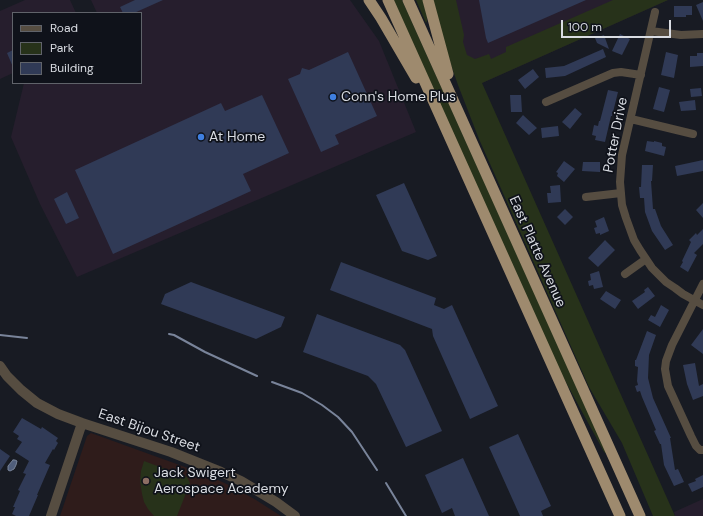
<!DOCTYPE html>
<style>
body{margin:0}
#map{position:relative;width:703px;height:516px;overflow:hidden;background:#181b23;font-family:"DM Sans",sans-serif}
canvas{display:block}
.legend{position:absolute;left:12px;top:12px;width:130px;height:72px;box-sizing:border-box;background:#0f121a;border:1px solid #60636a;margin:0;padding:5px 7px;list-style:none;font-size:12px;color:#d9dce2}
.legend li{display:flex;align-items:center;gap:8px;height:20px}
.legend b{width:20px;border:1px solid #60636a}
.scale{position:absolute;left:561px;top:20px;width:110px;height:18px;box-sizing:border-box;border:2px solid #d9dce2;border-top:0;padding-left:5px;font-size:12px;line-height:14px;white-space:nowrap;color:#d9dce2;-webkit-text-stroke:3px #0f121a;paint-order:stroke}
</style>
<div id="map">
<canvas width="703" height="516"></canvas>
<ul class="legend">
<li><b style="height:5px;background:#564d41"></b>Road</li>
<li><b style="height:11px;background:#27321a"></b>Park</li>
<li><b style="height:11px;background:#303a56"></b>Building</li>
</ul>
<div class="scale">100 m</div>
</div>
<script>
const g = document.querySelector('canvas').getContext('2d');
g.lineJoin = 'round';
function fillPath(path, color) { g.fillStyle = color; g.fill(path, 'evenodd'); }
const toPath = rows => new Path2D(rows.map(r => 'M' + r).join(''));
function strokePath(path, color, width, dash) { g.strokeStyle = color; g.lineWidth = width; g.lineCap = dash ? 'butt' : 'round'; g.setLineDash(dash || []); g.stroke(path); }
function drawText(font, color, halo, rows, align = 'center') {
  g.font = font + ' "DM Sans",sans-serif'; g.lineWidth = 3.5; g.setLineDash([]); g.textBaseline = 'middle'; g.strokeStyle = halo; g.fillStyle = color; for (const [text, x, y, turn = 0] of rows) {
    g.save(); g.translate(x, y); g.rotate((+turn || 0) * Math.PI / 180); g.textAlign = isNaN(turn) ? turn : align; if (halo) g.strokeText(text, 0, 0); g.fillText(text, 0, 0); g.restore();
  }
}
const commercial = toPath([
 [25,0,70,0,76,13,13,13,13,73,0,79,0,11],
 [91,0,350,0,379,41,416,132,77,277,40,204,11,137,24,83,141,83,141,13,97,13],
 [432,0,668,0,482,83],
 [703,499,703,516,675,516,674,512]
]);
const education = toPath([
 [91,433,207,475,233,487,256,500,281,516,60,516,87,436]
]);
const green = toPath([
 [391,0,402,0,607,454,604,452,550,353],
 [416,0,423,0,427,15,427,21,426,23],
 [432,0,456,0,464,35,463,42,467,55,475,59,489,54,491,59,506,52,506,47,613,0,668,0,482,83,675,516,653,516,622,443,589,387,479,139,458,85,440,33],
 [144,461,187,477,190,483,177,516,154,516,148,509,144,502,142,494,140,481,141,471]
]);
const water = toPath([
 [13,460,15,460,17,461,16,465,14,469,10,471,8,470,8,466,13,460]
]);
const stream = toPath([
 [169,334,174,335,205,352,257,376],
 [0,335,27,338],
 [272,382,302,393,322,405,338,417,352,432,377,470],
 [386,483,406,516]
]);
const building = toPath([
 [135,0,163,0,134,13,123,13,120,7],
 [479,0,586,0,488,43,486,38],
 [703,2,703,21,696,5],
 [674,6,692,6,692,15,686,15,686,17,674,17],
 [620,34,630,39,622,55,612,51],
 [604,35,609,49,597,43,595,38],
 [603,49,606,57,565,76,546,78,545,68,564,66],
 [13,50,13,67,7,53],
 [348,52,377,116,335,135,339,144,321,152,288,79,300,74,302,68,309,70],
 [666,52,678,55,674,78,661,75],
 [697,53,703,53,703,66,690,67,690,56,697,56],
 [533,69,539,77,525,89,518,80],
 [659,87,670,90,664,112,653,109],
 [701,88,702,96,691,97,690,89],
 [608,90,618,92,612,116,611,116,605,142,595,140,596,136,592,135,594,125,598,126,599,121,600,121],
 [262,95,289,153,243,174,251,191,113,254,75,170,221,103,225,111],
 [510,95,521,95,522,112,511,112],
 [695,100,696,110,681,111,679,102],
 [575,108,582,114,570,129,562,122],
 [523,115,537,128,529,135,516,123],
 [558,126,559,136,542,138,541,128],
 [647,141,654,142,654,141,662,143,662,146,666,147,664,156,645,151],
 [703,160,703,171,677,176,675,166],
 [564,161,575,169,564,182,557,176,558,173,556,172],
 [583,162,600,162,600,172,582,171],
 [642,165,653,165,652,181,651,181,653,209,655,209,661,226,673,245,665,250,652,231,645,212,644,198,640,198,639,187,641,187],
 [404,183,437,256,428,260,402,251,376,195],
 [560,185,561,202,548,203,547,193,551,193,550,186],
 [67,192,79,218,66,224,54,199],
 [703,203,703,218,696,210],
 [565,209,573,217,565,225,557,217],
 [604,217,609,231,600,235,600,233,596,234,594,228,597,227,595,221],
 [703,229,703,244,694,253,697,255,688,272,680,267,683,262,682,261,691,242,689,240,696,233,697,235],
 [605,240,615,250,598,267,588,258],
 [341,262,436,298,434,305,444,309,452,305,498,406,470,419,433,336,432,329,330,290],
 [599,271,603,287,594,289,593,285,589,286,588,281,591,280,590,274],
 [191,282,285,317,281,327,256,339,161,304,165,294],
 [648,287,655,296,638,309,632,301,645,292,644,290],
 [606,291,621,300,615,309,600,299],
 [661,305,669,310,660,327,648,320,651,315,655,317],
 [317,314,400,345,405,350,442,431,406,447,376,384,368,376,303,352],
 [703,329,703,354,691,345],
 [647,331,656,335,649,355,648,378,653,398,671,438,670,438,675,470,678,469,684,482,674,486,664,465,661,444,660,444,654,431,656,430,642,397,640,391,637,392,635,386,638,385,637,381,638,367,635,366,635,360,636,360],
 [695,363,699,386,703,384,703,396,693,400,687,384,683,365],
 [22,418,41,429,42,427,58,438,56,441,58,443,54,450,53,449,45,463,50,465,37,495,38,495,29,516,16,516,12,514,15,507,13,507,20,491,18,490,26,474,23,473,29,461,15,452,22,442,17,439,19,436,13,432],
 [518,434,551,506,541,511,543,516,520,516,489,447],
 [0,449,10,456,0,471],
 [463,458,489,516,455,516,452,508,442,513,425,475],
 [703,475,703,487,692,492,688,484,696,481,695,479]
]);
const minor = toPath([
 [655,12,622,155,620,182,622,205,626,218,634,240,640,250,652,268,666,282,675,288,683,294,703,305],
 [651,31,681,35,703,34],
 [546,102,613,73,621,72,641,75],
 [631,119,693,134],
 [586,197,621,193],
 [625,274,646,259],
 [703,284,672,345,666,361,665,369,668,386,691,436,696,446,700,450,703,450]
]);
const tertiary = toPath([
 [0,366,7,376,21,390,37,403,58,414,82,423,171,452,221,472,241,481,276,502,295,516],
 [51,516,82,423]
]);
const trunk = toPath([
 [369,0,381,18,416,78],
 [388,0,620,516],
 [408,0,640,516],
 [428,0,448,74]
]);
const markers = [
 [333,97,4,"#3f7fe0"],
 [201,137,4,"#3f7fe0"],
 [146,481,4,"#8d6e63"]
];
const poiNames = [
 ["Conn's Home Plus",341,97],
 ["At Home",209,137],
 ["Jack Swigert",154,473],
 ["Aerospace Academy",154,489]
];
const streetNames = [
 ["Potter Drive",616,135,-79],
 ["East Platte Avenue",537,252,66],
 ["East Bijou Street",149,431,19]
];
fillPath(commercial, '#261e2d');
fillPath(education, '#2f1c1b');
fillPath(green, '#27321a');
fillPath(water, '#505e7b');
strokePath(water, '#79849a', 1);
strokePath(stream, '#79849a', 2);
fillPath(building, '#303a56');
strokePath(minor, '#564d41', 8);
strokePath(tertiary, '#564d41', 10);
strokePath(trunk, '#9e8a6e', 11);
for (const [x, y, r, color] of markers) { const dot = new Path2D(); dot.arc(x, y, r, 0, 2 * Math.PI); g.fillStyle = color; g.fill(dot); strokePath(dot, '#0f121a', 1.5); }
drawText('14px', '#d9dce2', '#0f121a', poiNames, 'left');
drawText('14px', '#d9dce2', '#0f121a', streetNames);
</script>
